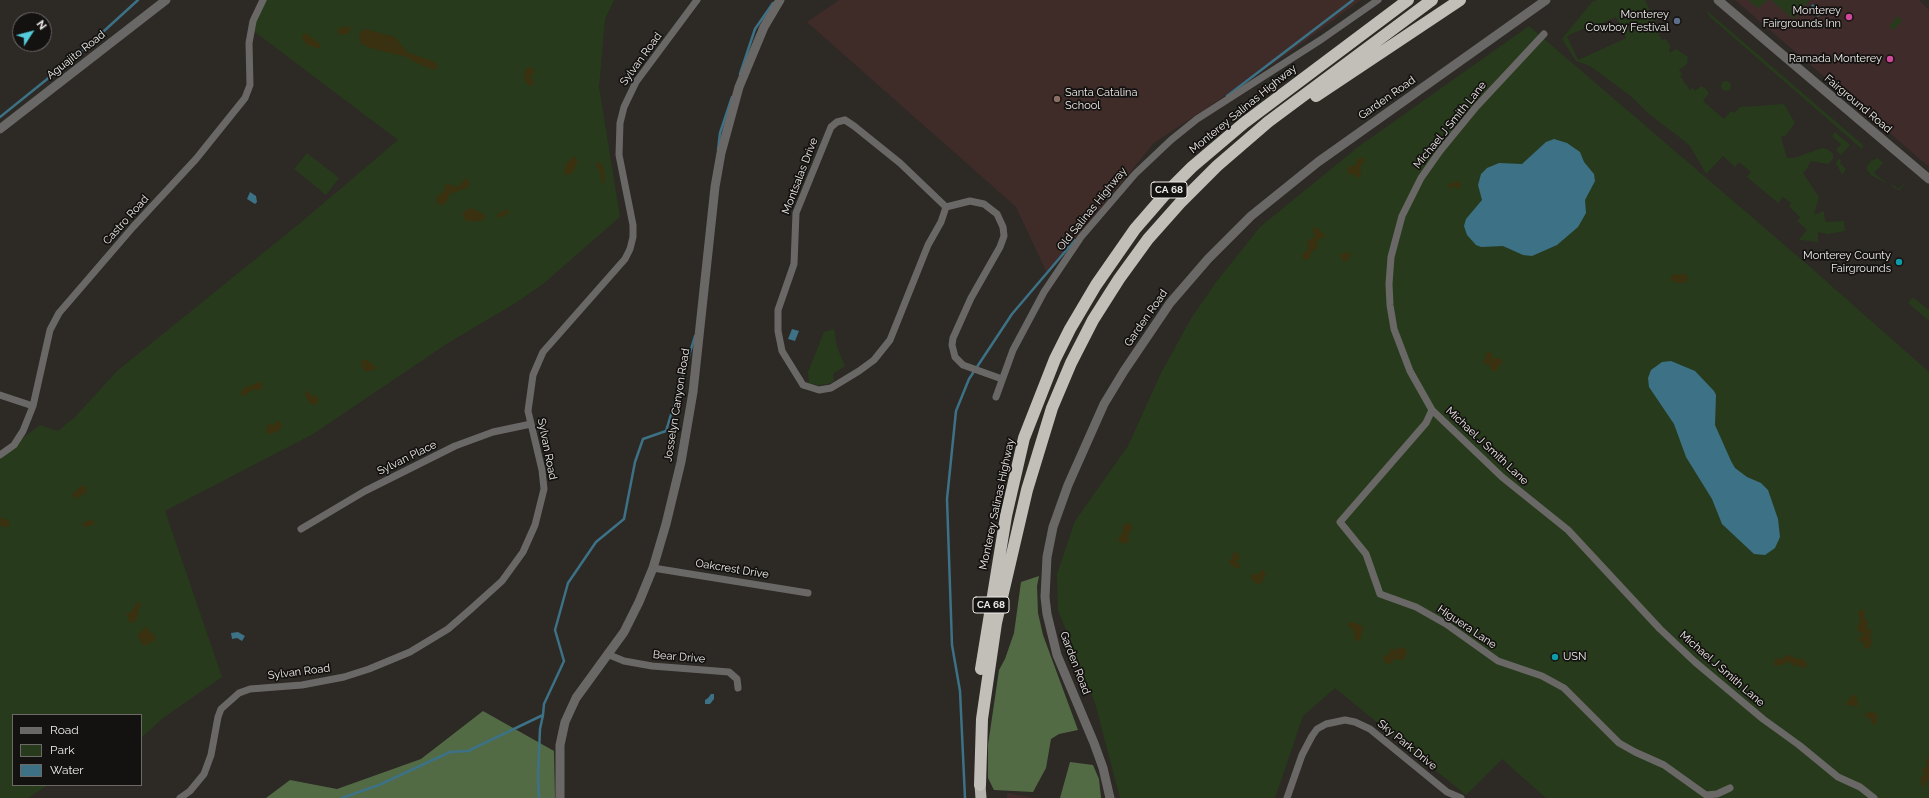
<!DOCTYPE html>
<style>
body{margin:0}
#map{position:relative;width:1929px;height:798px;overflow:hidden;background:#2d2925;font-family:Raleway,sans-serif}
canvas{display:block}
.legend{position:absolute;left:12px;top:714px;width:130px;height:72px;box-sizing:border-box;background:#141210;border:1px solid #6c6967;margin:0;padding:5px 7px;list-style:none;font-size:12px;color:#efecea}
.legend li{display:flex;align-items:center;gap:8px;height:20px}
.legend b{width:20px;border:1px solid #6c6967}
.north{position:absolute;left:12px;top:12px;width:40px;height:40px;box-sizing:border-box;background:#141210;border:1px solid #6c6967;border-radius:50%;rotate:54deg;font-size:11px;font-weight:700;line-height:16px;text-align:center;color:#efecea}
.north::after{content:'';display:block;margin:auto;width:14px;height:18px;background:#53cbdb;clip-path:polygon(50% 0,100% 100%,50% 72%,0 100%)}
</style>
<div id="map">
<canvas width="1929" height="798"></canvas>
<ul class="legend">
<li><b style="height:5px;background:#6a6866"></b>Road</li>
<li><b style="height:11px;background:#273b1c"></b>Park</li>
<li><b style="height:11px;background:#3c7186"></b>Water</li>
</ul>
<div class="north">N</div>
</div>
<script>
const g = document.querySelector('canvas').getContext('2d');
g.lineJoin = 'round';
function fillPath(path, color) { g.fillStyle = color; g.fill(path, 'evenodd'); }
const toPath = rows => new Path2D(rows.map(r => 'M' + r).join(''));
function strokePath(path, color, width, dash) { g.strokeStyle = color; g.lineWidth = width; g.lineCap = dash ? 'butt' : 'round'; g.setLineDash(dash || []); g.stroke(path); }
function drawText(font, color, halo, rows, align = 'center') {
  g.font = font + ' Raleway,sans-serif'; g.lineWidth = 3.5; g.setLineDash([]); g.textBaseline = 'middle'; g.strokeStyle = halo; g.fillStyle = color; for (const [text, x, y, turn = 0] of rows) {
    g.save(); g.translate(x, y); g.rotate((+turn || 0) * Math.PI / 180); g.textAlign = isNaN(turn) ? turn : align; if (halo) g.strokeText(text, 0, 0); g.fillText(text, 0, 0); g.restore();
  }
}
const commercial = toPath([
 [1735,0,1919,0,1929,10,1929,167],
 [1007,793,1035,798,1007,798]
]);
const education = toPath([
 [839,0,1361,0,1286,55,1154,143,1047,273,1016,207,807,22]
]);
const green = toPath([
 [263,0,614,0,605,19,599,87,620,217,543,284,514,304,448,343,313,434,165,511,222,677,163,718,141,738,141,715,13,715,13,785,48,785,28,798,0,798,0,455,40,425,58,431,75,417,117,371,299,224,398,140,251,29],
 [1597,0,1645,0,1659,29,1657,30,1662,40,1666,39,1670,46,1669,53,1676,49,1688,57,1687,64,1679,70,1682,74,1680,76,1690,90,1692,88,1695,91,1701,86,1705,88,1709,93,1703,101,1724,119,1731,111,1734,113,1740,107,1784,104,1795,123,1786,135,1781,137,1787,158,1794,158,1822,148,1827,149,1833,154,1833,159,1828,164,1811,161,1807,169,1803,173,1819,197,1814,215,1824,211,1825,221,1827,222,1844,221,1845,231,1827,234,1818,232,1818,242,1800,240,1800,238,1807,230,1797,221,1800,217,1789,206,1791,203,1783,197,1778,203,1747,177,1751,172,1739,162,1735,167,1723,156,1706,174,1690,146,1678,136,1649,114,1632,97,1590,66,1576,61,1562,39,1592,2],
 [1616,17,1626,38,1578,60,1567,36,1594,24,1596,26],
 [1748,0,1768,0,1758,8],
 [1771,0,1810,0,1793,19],
 [1706,10,1863,145,1862,149,1710,17],
 [1898,16,1902,21,1893,30,1889,26],
 [1529,26,1809,266,1929,372,1929,798,1546,798,1502,759,1466,795,1335,688,1303,716,1275,798,1120,798,1095,703,1058,610,1057,574,1075,521,1128,446,1161,373,1192,317,1217,281,1260,227,1358,147],
 '1721 86a5 5 0 1 1 10 0a5 5 0 1 1-10 0Z',
 [1835,132,1850,145,1841,155,1836,150,1841,144,1832,136],
 [307,153,339,178,326,195,294,169],
 [1839,158,1841,161,1840,163,1846,169,1842,175,1836,163],
 [1878,158,1883,163,1874,173,1890,186,1893,185,1898,189,1906,182,1900,190,1898,190,1871,175,1867,170,1867,166,1871,161],
 [1913,297,1929,310,1929,321,1908,303],
 [834,329,837,347,845,366,833,374,834,381,828,384,818,385,809,383,808,372,824,332]
]);
const forest = toPath([
 [1039,576,1037,586,1038,613,1043,635,1078,730,1059,734,1051,739,1046,768,1033,792,994,790,988,778,988,745,999,670,1005,659,1014,633,1021,582],
 [483,711,554,751,555,798,266,798,290,780,337,789,421,759],
 [1070,762,1093,765,1099,779,1101,798,1060,798]
]);
const sand = toPath([
 [348,26,351,29,349,33,341,35,338,33,337,30,339,28],
 [365,29,395,37,407,52,435,62,438,67,434,70,414,62,407,57,373,49,361,44,359,35,361,31],
 [306,33,320,44,320,49,308,45,303,41,302,35],
 [528,67,530,67,535,70,534,74,530,77,535,82,530,86,526,83,524,77,525,70],
 [574,156,577,160,577,164,572,174,566,175,564,171,566,164],
 [1360,157,1365,160,1360,167,1361,176,1357,178,1352,174,1348,174,1347,169,1350,166,1356,165,1357,160],
 [598,162,602,164,604,171,605,181,604,184,602,182,600,173,596,165],
 [465,179,469,180,469,187,450,194,445,204,438,205,436,198,444,191,445,185,448,184,458,187],
 [1456,181,1460,182,1461,188,1458,189,1454,186,1448,189,1448,185],
 [471,208,484,214,486,219,474,222,465,220,463,217,463,212],
 [505,209,509,211,508,214,499,218,497,217,498,212,502,213],
 [1316,227,1326,236,1318,240,1317,249,1312,251,1309,259,1303,260,1301,255,1308,249,1307,241,1314,237,1313,229],
 [1349,252,1351,255,1348,260,1345,262,1341,260,1341,254],
 [1681,273,1688,276,1687,282,1678,283,1670,280,1672,275,1676,274,1679,275],
 [1489,352,1492,353,1494,359,1498,358,1503,361,1496,371,1492,371,1489,365,1482,362,1486,358,1485,354],
 [362,360,367,360,375,366,376,369,365,372,361,364],
 [259,382,263,384,260,390,252,390,244,396,241,395,242,389],
 [306,390,313,396,318,397,318,403,313,405,309,403,305,395],
 [276,421,281,422,282,427,277,432,268,434,266,431,267,426,269,424,274,425],
 [82,485,86,487,87,492,75,499,72,494],
 [0,518,9,520,10,525,8,527,0,526],
 [90,520,94,521,94,525,84,527,82,523],
 [1126,523,1131,524,1133,528,1128,535,1129,541,1124,544,1119,541,1118,539,1123,532,1122,527],
 [1237,552,1240,557,1237,561,1240,566,1238,569,1231,565,1229,561,1233,557,1233,553],
 [1261,570,1264,571,1266,574,1263,578,1262,583,1257,584,1251,579,1251,575,1253,573,1257,575],
 [139,602,141,605,138,610,138,616,134,622,130,623,126,613,131,612,136,603],
 [1863,609,1865,613,1864,618,1868,621,1867,627,1872,631,1870,636,1872,643,1868,649,1864,648,1864,643,1859,641,1859,638,1864,633,1859,632,1857,628,1860,621,1858,612],
 [1351,622,1361,625,1363,628,1360,641,1355,640,1353,630,1348,626,1348,623],
 [145,627,156,637,154,641,144,646,137,636],
 [1391,648,1395,650,1401,647,1405,648,1407,653,1403,660,1395,659,1390,664,1385,663,1383,656,1389,654],
 [1790,655,1795,658,1803,659,1807,664,1806,667,1801,668,1798,665,1793,666,1789,661,1782,665,1774,666,1774,662,1777,658,1783,659,1785,656],
 [1853,695,1856,695,1858,706,1856,707,1852,705,1847,706,1846,703],
 [1868,712,1877,713,1877,724,1872,724,1870,718,1865,717,1865,714],
 [1929,757,1929,780,1926,781,1925,785,1922,787,1920,777,1924,775,1922,769,1927,766,1926,760]
]);
const water = toPath([
 [1813,4,1822,13,1818,17,1809,8],
 [1554,139,1567,143,1580,152,1584,162,1594,174,1595,181,1585,200,1586,213,1578,227,1557,245,1532,256,1523,255,1503,246,1481,247,1476,245,1467,235,1464,226,1466,219,1482,200,1478,185,1481,174,1487,168,1499,163,1522,164,1546,142],
 [250,192,256,196,257,202,255,204,247,199],
 [792,329,799,331,795,341,788,339],
 [1671,361,1695,371,1714,391,1716,395,1715,425,1731,461,1735,468,1747,477,1761,483,1768,490,1778,519,1780,537,1775,548,1765,555,1754,554,1722,524,1712,499,1686,457,1674,424,1649,387,1648,378,1651,370,1662,362],
 [238,632,245,636,242,641,237,638,232,639,231,633],
 [711,694,714,694,714,699,710,704,705,704,705,700,708,698]
]);
const stream = toPath([
 [740,74,755,29,773,3],
 [1227,96,1353,0],
 [0,117,82,51,138,0],
 [718,150,720,133,732,97],
 [342,798,379,785,450,752,468,751,543,715],
 [539,798,538,776,540,729,543,715,544,704,564,661,555,630,568,583,596,542,624,519,635,462,643,439,666,431,695,336],
 [965,798,960,691,952,645,947,499,956,411,969,379,1012,314,1075,240]
]);
const minor = toPath([
 [1544,34,1476,107,1440,151,1421,178,1402,216,1391,257,1389,284,1390,305,1394,329,1410,371,1432,410,1502,477,1568,530,1660,629,1695,662,1763,719,1799,745,1838,777,1860,787,1874,798],
 [845,120,854,126,900,163,946,207,941,222,928,245,890,340,874,360,859,371,831,388,819,390,803,385,782,351,778,331,778,310,794,264,796,213,831,127,837,122,845,120],
 [946,207,970,201,984,204,997,214,1003,227,1004,236,1000,247,971,298,953,338,952,345,955,357,963,365,1002,379],
 [0,395,33,406],
 [996,397,1013,350,1044,292,1081,237,1135,174,1171,140,1197,119,1322,39,1378,0],
 [1432,410,1426,423,1340,522,1366,554,1380,594,1416,607,1446,624,1498,661,1542,676,1564,688,1619,743,1635,752,1664,765,1706,795,1717,794,1730,788],
 [0,455,14,445,23,431,33,406,50,330,59,313,133,227,196,159,245,98,250,85,249,43,253,21,263,0],
 [301,529,365,491,455,446,493,432,531,424],
 [653,568,808,593],
 [607,654,624,661,652,666,729,672,737,679,738,688],
 [180,798,190,791,204,774,211,755,218,717,221,709,239,693,250,689,302,685,344,677,369,669,410,652,448,629,471,609,502,581,523,552,535,525,544,489,542,470,528,411,533,375,543,352,625,259,630,249,633,237,633,225,619,155,620,123,624,107,636,82,697,0],
 [1287,798,1302,755,1312,736,1317,729,1326,724,1345,720,1355,722,1370,729,1447,792,1461,798]
]);
const tertiary = toPath([
 [1718,0,1929,179],
 [0,129,166,0],
 [560,798,560,745,565,722,576,698,624,632,639,602,653,568,666,524,681,462,693,392,715,187,721,153,739,87,764,27,780,0],
 [1110,798,1103,768,1094,743,1057,655,1047,614,1045,597,1047,557,1053,527,1068,485,1104,404,1124,371,1170,303,1208,259,1251,216,1318,162,1546,0]
]);
const trunk = toPath([
 [980,785,981,798]
]);
const motorway = toPath([
 [1316,96,1460,0],
 [981,669,1006,516,1024,438,1055,359,1070,329,1096,285,1135,229,1168,191,1192,167,1244,123,1408,0],
 [980,785,982,719,996,623,1027,490,1052,408,1071,363,1093,320,1119,279,1148,239,1180,203,1217,166,1268,122,1432,0]
]);
const markers = [
 [1849,17,4,"#d1479c"],
 [1677,21,4,"#5c6f8a"],
 [1890,59,4,"#d1479c"],
 [1057,99,4,"#8d6e63"],
 [1899,262,4,"#0f9aa8"],
 [1555,657,4,"#0f9aa8"]
];
const shields = [
 [1169,190,36],
 [991,605,36]
];
const shieldNames = [
 ["CA 68",1169,190],
 ["CA 68",991,605]
];
const poiNames = [
 ["Monterey",1841,11],
 ["Fairgrounds Inn",1841,24],
 ["Monterey",1669,15],
 ["Cowboy Festival",1669,28],
 ["Ramada Monterey",1882,59],
 ["Santa Catalina",1065,93,"left"],
 ["School",1065,106,"left"],
 ["Monterey County",1891,256],
 ["Fairgrounds",1891,269],
 ["USN",1563,657,"left"]
];
const streetNames = [
 ["Aguajito Road",76,55,-38],
 ["Sylvan Road",641,59,-54],
 ["Garden Road",1387,98,-35],
 ["Fairground Road",1858,104,40],
 ["Monterey Salinas Highway",1243,109,-39],
 ["Michael J Smith Lane",1450,125,-51],
 ["Montsalas Drive",800,176,-69],
 ["Old Salinas Highway",1092,209,-51],
 ["Castro Road",126,220,-48],
 ["Garden Road",1146,318,-55],
 ["Josselyn Canyon Road",677,405,-81],
 ["Michael J Smith Lane",1487,446,43],
 ["Sylvan Road",547,449,79],
 ["Sylvan Place",407,458,-26],
 ["Monterey Salinas Highway",997,504,-78],
 ["Oakcrest Drive",732,569,9],
 ["Higuera Lane",1467,627,34],
 ["Bear Drive",679,657,5],
 ["Garden Road",1075,663,69],
 ["Michael J Smith Lane",1722,669,41],
 ["Sylvan Road",299,672,-7],
 ["Sky Park Drive",1407,745,39]
];
fillPath(commercial, '#3f2b2a');
fillPath(education, '#3f2c29');
fillPath(green, '#273b1c');
fillPath(forest, '#536b45');
fillPath(sand, '#393110');
fillPath(water, '#3c7186');
strokePath(stream, '#3c7186', 2.5);
strokePath(minor, '#6a6866', 7);
strokePath(tertiary, '#6a6866', 9);
strokePath(trunk, '#b6b2ac', 11);
strokePath(motorway, '#c2beb8', 12);
for (const [x, y, r, color] of markers) { const dot = new Path2D(); dot.arc(x, y, r, 0, 2 * Math.PI); g.fillStyle = color; g.fill(dot); strokePath(dot, '#141210', 1.5); }
for (const [x, y, w] of shields) { const box = new Path2D(); box.roundRect(x - w / 2, y - 8, w, 16, 3); g.fillStyle = '#141210'; g.fill(box); strokePath(box, '#efecea', 1); }
drawText('bold 10px', '#efecea', null, shieldNames);
drawText('11px', '#efecea', '#141210', poiNames, 'right');
drawText('11px', '#efecea', '#141210', streetNames);
</script>
